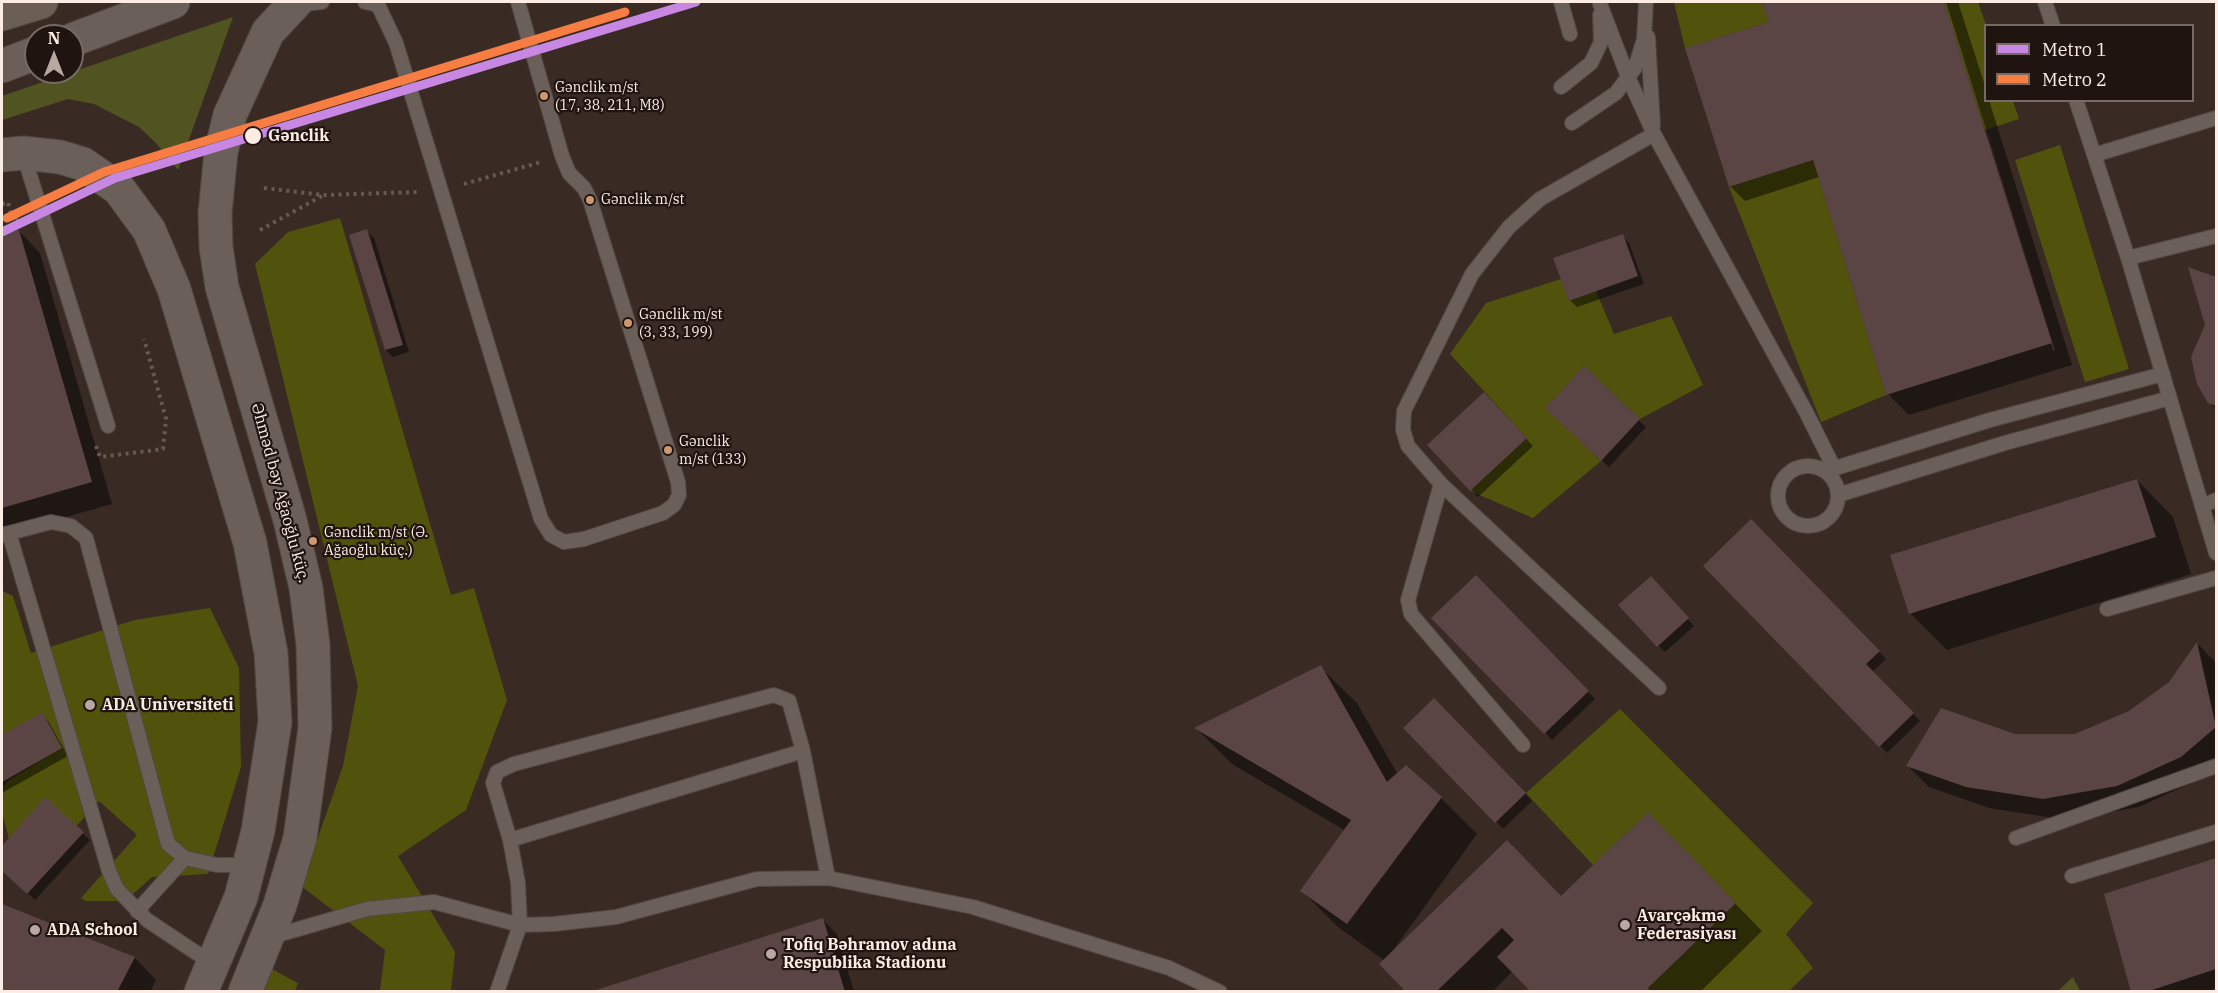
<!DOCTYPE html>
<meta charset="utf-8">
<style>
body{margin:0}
#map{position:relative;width:2218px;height:993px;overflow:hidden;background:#392b24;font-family:"IBM Plex Serif",serif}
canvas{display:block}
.frame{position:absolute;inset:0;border:3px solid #fcece4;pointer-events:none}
.legend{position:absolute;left:1984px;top:24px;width:210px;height:78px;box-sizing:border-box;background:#1f140f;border:2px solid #776a64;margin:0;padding:8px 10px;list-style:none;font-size:18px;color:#fcece4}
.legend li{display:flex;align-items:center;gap:12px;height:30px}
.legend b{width:30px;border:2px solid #776a64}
.north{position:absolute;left:24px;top:24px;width:60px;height:60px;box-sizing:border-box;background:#1f140f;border:2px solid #776a64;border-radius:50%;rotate:0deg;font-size:16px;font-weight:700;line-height:24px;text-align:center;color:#fcece4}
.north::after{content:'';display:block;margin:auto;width:21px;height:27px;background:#b8a8a1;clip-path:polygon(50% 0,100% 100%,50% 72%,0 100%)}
</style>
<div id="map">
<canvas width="2218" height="993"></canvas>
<div class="frame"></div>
<ul class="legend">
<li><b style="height:8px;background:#c787e3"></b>Metro 1</li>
<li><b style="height:8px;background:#f77d43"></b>Metro 2</li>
</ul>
<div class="north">N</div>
</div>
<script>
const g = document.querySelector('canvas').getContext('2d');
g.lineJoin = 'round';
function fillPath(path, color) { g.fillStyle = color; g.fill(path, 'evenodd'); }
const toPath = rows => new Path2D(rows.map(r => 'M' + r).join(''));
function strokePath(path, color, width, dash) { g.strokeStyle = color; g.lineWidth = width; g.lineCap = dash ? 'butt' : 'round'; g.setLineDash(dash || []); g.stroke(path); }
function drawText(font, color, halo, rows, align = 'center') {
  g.font = font + ' "IBM Plex Serif",serif'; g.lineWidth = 4.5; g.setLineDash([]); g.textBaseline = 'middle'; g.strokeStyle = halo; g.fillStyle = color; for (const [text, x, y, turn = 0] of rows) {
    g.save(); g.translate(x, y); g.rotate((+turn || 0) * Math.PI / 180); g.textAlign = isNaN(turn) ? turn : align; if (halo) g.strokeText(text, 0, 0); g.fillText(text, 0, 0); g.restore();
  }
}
const green = toPath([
 [233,17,178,170,156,143,139,127,94,104,68,99,2,120,2,96],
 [2073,977,2080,991,2058,991]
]);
const forest = toPath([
 [1674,2,1762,2,1769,22,1685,48],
 [1944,2,1978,2,1986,25,1986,100,2013,101,2019,119,1985,130],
 [2060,145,2129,369,2085,382,2015,160],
 [1813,160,1886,395,1821,422,1729,187],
 [340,218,451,595,474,588,507,700,466,810,398,856,455,952,451,991,380,991,385,950,301,886,343,766,358,686,255,264,288,232],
 [1561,279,1569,301,1596,291,1614,334,1671,316,1703,385,1640,419,1584,366,1545,408,1601,461,1533,518,1470,491,1527,438,1450,354,1486,303],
 [2,591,13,596,31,653,135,620,210,608,239,668,241,767,208,874,152,877,125,901,86,901,81,898,137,835,99,801,43,863,15,861,2,813,2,789,8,781,61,748,42,712,2,737],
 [1620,709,1813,903,1786,934,1813,968,1789,991,1651,991,1648,988,1736,903,1648,812,1593,865,1526,793],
 [268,967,298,983,295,991,259,992]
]);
const shadow = toPath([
 [1764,2,1943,2,2053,351,2055,350,1946,2,1958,2,1986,89,1986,100,1989,100,2072,365,1909,415,1888,394,1819,177,1745,201,1730,186,1772,28],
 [2,230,7,235,19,231,40,253,112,504,2,535],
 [366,231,374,238,409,352,393,357,386,350,351,236],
 [1622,236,1629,243,1644,284,1577,307,1570,300],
 [2190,269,2216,279,2216,409,2209,402,2206,325],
 [1584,368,1646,427,1609,467,1547,408],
 [1484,394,1533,446,1478,497,1429,446],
 [2137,480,2173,517,2191,574,1947,650,1910,613],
 [1751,522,1886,659,1872,672,1920,721,1887,753,1705,566],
 [1476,577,1595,699,1552,740,1433,618],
 [1657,585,1694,626,1665,652,1658,645],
 [2198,644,2216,663,2216,766,2202,778,2139,807,2066,820,1989,808,1929,787,1908,766,2015,736,2075,735,2129,712,2170,683],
 [1320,667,1357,703,1398,775,1441,798,1477,834,1386,960,1561,898,1675,842,1762,931,1700,992,1533,992,1513,971,1492,992,1408,992,1385,961,1338,927,1302,891,1346,831,1232,764,1196,728],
 [1434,701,1532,801,1503,829,1405,728],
 [41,714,48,721,68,756,2,793,2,737],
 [45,799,90,840,35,900,2,870,2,848],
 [2216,860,2216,988,2206,992,2132,992,2105,895],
 [2,906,135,958,156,980,150,992,2,992],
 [822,919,837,934,854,992,597,992]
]);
const building = toPath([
 [1762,2,1944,2,2052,343,1886,395,1813,160,1729,187,1685,48,1769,22],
 [367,229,403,345,385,350,349,235],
 [19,230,92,482,2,508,2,234],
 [1623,234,1638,276,1569,301,1553,258],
 [2188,267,2216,277,2216,406,2208,403,2197,384,2191,357,2205,325],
 [1584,366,1640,419,1601,461,1545,408],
 [1484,392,1527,438,1470,491,1427,445],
 [2137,479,2156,537,1909,614,1890,555],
 [1751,519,1880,651,1866,664,1914,713,1879,747,1703,566],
 [1476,575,1589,691,1544,734,1431,618],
 [1651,576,1689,618,1657,647,1618,605],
 [2197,642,2216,727,2181,757,2117,786,2043,799,1966,787,1906,766,1941,708,2015,734,2075,734,2129,711,2169,682],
 [1321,665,1387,782,1406,765,1442,797,1347,924,1300,891,1351,820,1194,728],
 [1434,698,1526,793,1495,823,1403,728],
 [42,712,62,748,2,782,2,735],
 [45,797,84,832,27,894,2,871,2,846],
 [1648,812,1736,903,1648,988,1651,992,1531,992,1497,957,1514,940,1502,928,1436,992,1406,992,1379,964,1507,840,1561,896],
 [2216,858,2216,969,2146,992,2131,992,2104,894],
 [2,904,135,957,117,992,2,992],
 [823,918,845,992,593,992,593,991]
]);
const path = toPath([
 [464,184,541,162],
 [264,188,323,195,419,192],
 [2,204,8,202,13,222,20,219],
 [260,230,322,196],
 [96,446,100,457,163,449,166,419,144,339]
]);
const service = toPath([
 [365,2,378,5,396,43,541,519,551,535,564,542,584,539,663,513,674,505,679,495,678,482,590,200,584,188,569,173,562,156,518,2],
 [1561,2,1570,34],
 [2045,2,2053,26],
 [1600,4,1628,77,1654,134,1806,412,1834,468],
 [296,5,322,2],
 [1648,37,1653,126],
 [1561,87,1591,63,1601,42,1600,15],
 [2076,100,2128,258,2216,553],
 [1572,123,1616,93,1635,68,1644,39,1646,2],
 [23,153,108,426],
 [2094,155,2216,118],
 [2128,258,2216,236],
 '1778 496a30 30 0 1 1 60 0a30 30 0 1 1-60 0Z',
 [1826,471,1990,420,2163,374],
 [1441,484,1659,688],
 [1838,495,2005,443,2170,398],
 [2202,506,2216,500],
 [9,533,109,871,117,889,147,920,213,964],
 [2,535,51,522,71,526,86,538,168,844,185,858,217,865,249,865],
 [2107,609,2216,578],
 [1523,745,1411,614,1408,600,1441,484,1408,446,1403,430,1404,411,1472,274,1509,227,1540,199,1654,134],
 [2016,838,2216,766],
 [510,840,493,783,497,772,514,764,774,695,789,701,803,751],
 [2072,876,2216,832],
 [137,911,185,858],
 [271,937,367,909,434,902,520,925,554,924,616,917,757,879,828,878,973,907,1169,968,1220,992],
 [497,992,520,925,518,883,510,840,803,751,828,878]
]);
const tertiary = toPath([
 [72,40,173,2],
 [2,66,36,53],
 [2,155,23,153,60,157,83,164,119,189,149,230,174,289,250,543,271,653,275,722,258,831,241,897,201,992],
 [245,992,280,905,300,838,315,728,313,645,306,588,290,520,222,287,216,247,215,213,221,152,230,115,268,32,296,2]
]);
const primary = toPath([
 [2,14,41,2]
]);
const metro1 = toPath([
 [2,232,115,178,696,2]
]);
const metro2 = toPath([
 [7,218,104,172,625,12]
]);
const markers = [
 [544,96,5,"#cd976f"],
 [253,136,9,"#fcece4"],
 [590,200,5,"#cd976f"],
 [628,323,5,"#cd976f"],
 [668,450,5,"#cd976f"],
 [313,541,5,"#cd976f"],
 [90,705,6,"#b8a8a1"],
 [1625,925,6,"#b8a8a1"],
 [35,930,6,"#b8a8a1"],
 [771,954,6,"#b8a8a1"]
];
const busNames = [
 ["Gənclik m/st",555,88],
 ["(17, 38, 211, M8)",555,106],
 ["Gənclik m/st",601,200],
 ["Gənclik m/st",639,315],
 ["(3, 33, 199)",639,333],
 ["Gənclik",679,442],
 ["m/st (133)",679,460],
 ["Gənclik m/st (Ə.",324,533],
 ["Ağaoğlu küç.)",324,551]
];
const stopNames = [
 ["Gənclik",268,136]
];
const streetNames = [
 ["Əhməd bəy Ağaoğlu küç.",280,493,75]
];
const poiNames = [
 ["ADA Universiteti",102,705],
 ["Avarçəkmə",1637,916],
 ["Federasiyası",1637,934],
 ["ADA School",47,930],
 ["Tofiq Bəhramov adına",783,945],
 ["Respublika Stadionu",783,963]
];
fillPath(green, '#515321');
fillPath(forest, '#51530d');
fillPath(shadow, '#0007');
fillPath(building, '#5b4544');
strokePath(service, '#534742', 16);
strokePath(tertiary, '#534742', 35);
strokePath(primary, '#534742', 35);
strokePath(path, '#655b56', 4, [3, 4.5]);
strokePath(service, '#6b5f5a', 14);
strokePath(tertiary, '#6b5f5a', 33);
strokePath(primary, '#6b5f54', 33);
strokePath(metro1, '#c787e3', 9);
strokePath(metro2, '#f77d43', 9);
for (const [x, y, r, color] of markers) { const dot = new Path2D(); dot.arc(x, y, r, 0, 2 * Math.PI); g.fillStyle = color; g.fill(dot); strokePath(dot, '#1f140f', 2); }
drawText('14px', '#fcece4', '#1f140f', busNames, 'left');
drawText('bold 16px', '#fcece4', '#1f140f', stopNames, 'left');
drawText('16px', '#fcece4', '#1f140f', streetNames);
drawText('bold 16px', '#fcece4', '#1f140f', poiNames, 'left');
</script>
